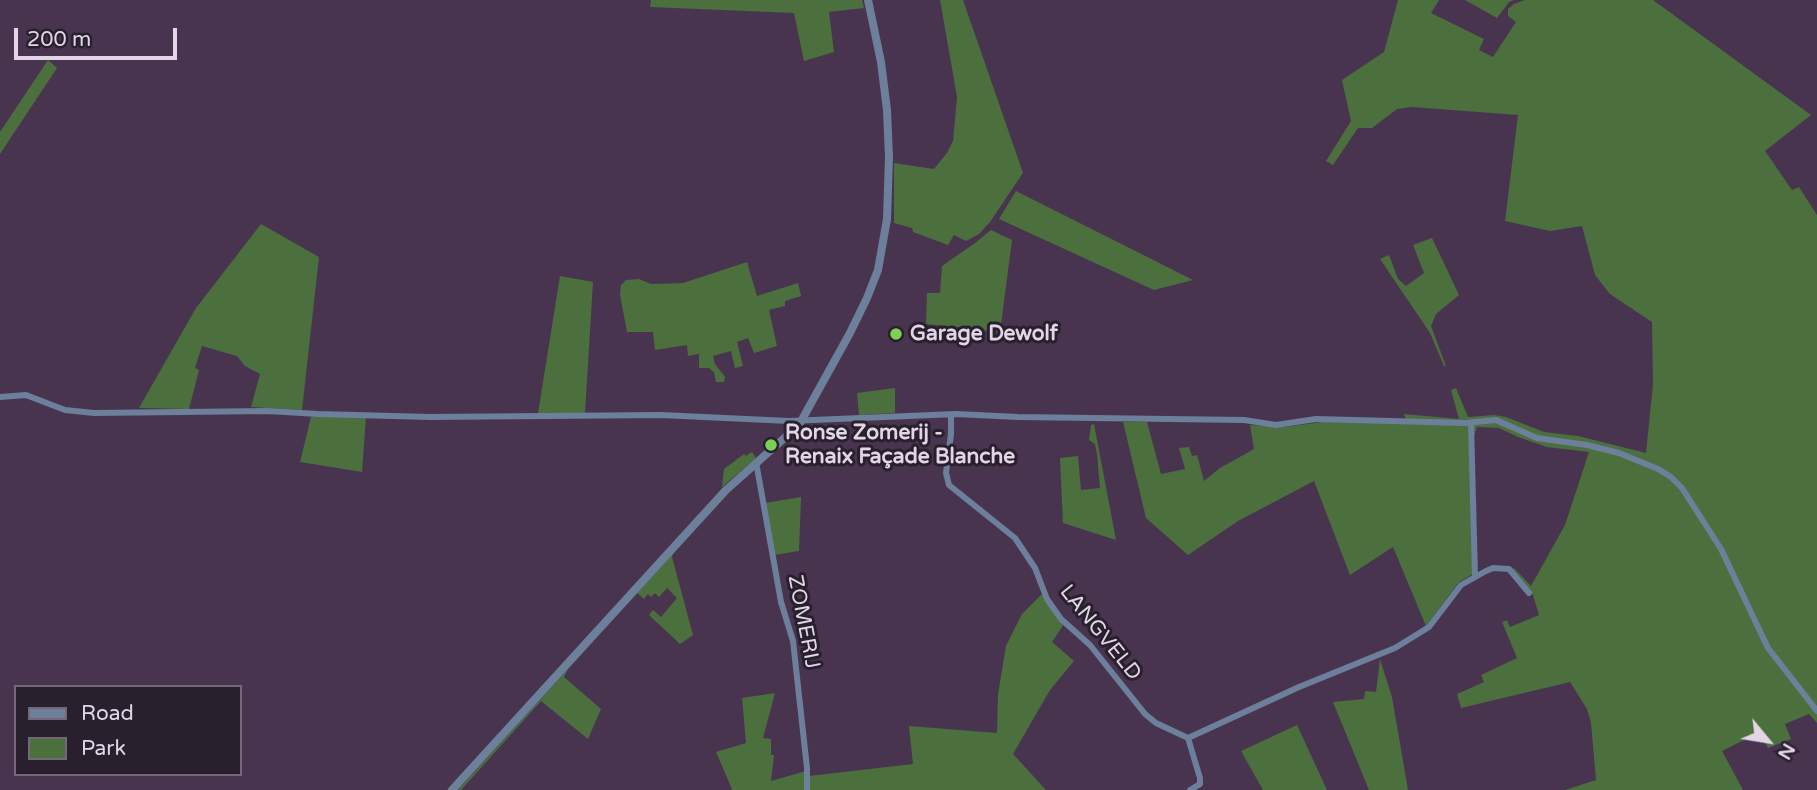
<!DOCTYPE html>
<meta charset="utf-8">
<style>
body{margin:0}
#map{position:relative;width:1817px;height:790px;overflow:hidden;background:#493450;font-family:"Varela Round",sans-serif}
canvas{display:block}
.legend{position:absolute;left:14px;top:685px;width:228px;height:91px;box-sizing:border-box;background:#29202d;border:2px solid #736877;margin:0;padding:9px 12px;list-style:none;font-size:21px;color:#e2d5e6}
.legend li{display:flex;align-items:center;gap:14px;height:35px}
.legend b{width:35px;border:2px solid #736877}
.north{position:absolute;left:1733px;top:706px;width:70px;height:70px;-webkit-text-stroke:5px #29202d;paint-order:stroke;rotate:120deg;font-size:19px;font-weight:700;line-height:28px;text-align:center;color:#e2d5e6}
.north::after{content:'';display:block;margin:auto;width:24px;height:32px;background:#e2d5e6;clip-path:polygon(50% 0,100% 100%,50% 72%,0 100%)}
.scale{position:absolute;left:14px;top:28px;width:163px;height:32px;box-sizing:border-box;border:4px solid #e2d5e6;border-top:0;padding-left:9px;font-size:21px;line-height:24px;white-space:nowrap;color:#e2d5e6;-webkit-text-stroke:5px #29202d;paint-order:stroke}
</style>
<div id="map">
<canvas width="1817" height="790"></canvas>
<ul class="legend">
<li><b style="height:9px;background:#6c7f9b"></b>Road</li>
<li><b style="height:19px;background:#4b6f3d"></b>Park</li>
</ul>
<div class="north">N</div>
<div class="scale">200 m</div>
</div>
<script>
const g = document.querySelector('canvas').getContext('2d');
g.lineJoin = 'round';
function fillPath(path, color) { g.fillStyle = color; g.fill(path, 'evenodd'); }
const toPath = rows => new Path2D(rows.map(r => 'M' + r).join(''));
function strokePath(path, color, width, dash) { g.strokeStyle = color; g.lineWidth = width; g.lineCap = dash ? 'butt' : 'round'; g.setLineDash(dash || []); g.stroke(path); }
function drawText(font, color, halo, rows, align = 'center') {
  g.font = font + ' "Varela Round",sans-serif'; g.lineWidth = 6; g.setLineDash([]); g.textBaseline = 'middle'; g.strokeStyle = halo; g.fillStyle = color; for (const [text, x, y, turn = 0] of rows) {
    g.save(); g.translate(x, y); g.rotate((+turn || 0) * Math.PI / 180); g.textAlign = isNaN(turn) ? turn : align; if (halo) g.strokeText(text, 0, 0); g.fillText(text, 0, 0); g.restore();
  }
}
const green = toPath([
 [651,0,862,0,864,8,829,12,834,52,804,61,794,13,650,7],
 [940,0,963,0,1023,173,990,222,979,234,966,241,954,235,948,245,913,232,912,228,894,223,894,163,934,169,947,153,953,141,957,97],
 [1398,0,1439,0,1431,13,1484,39,1479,50,1493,57,1516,22,1508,16,1508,9,1514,4,1525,0,1653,0,1811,115,1765,151,1792,190,1799,187,1817,215,1817,723,1809,714,1785,724,1791,739,1768,748,1760,732,1722,751,1743,790,1565,790,1596,780,1591,723,1587,709,1570,682,1461,708,1457,694,1484,682,1481,675,1517,658,1502,622,1507,620,1510,627,1539,615,1533,595,1512,570,1514,568,1531,586,1565,525,1589,452,1547,447,1518,437,1499,428,1477,427,1474,436,1473,574,1459,582,1426,626,1393,547,1350,575,1314,481,1238,521,1188,555,1146,518,1123,422,1147,422,1161,474,1185,469,1179,448,1189,447,1192,456,1197,455,1204,481,1220,468,1254,449,1250,425,1284,427,1331,421,1407,423,1404,414,1459,419,1451,390,1456,388,1468,417,1494,415,1506,417,1544,432,1578,436,1646,453,1653,384,1652,322,1610,294,1595,275,1582,226,1550,231,1505,221,1518,115,1412,107,1397,109,1372,128,1358,128,1333,165,1326,161,1351,121,1342,80,1384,52],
 [1465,0,1514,0,1509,2,1497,18],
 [48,60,57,68,0,154,0,132],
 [1016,191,1193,280,1154,290,999,219],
 [261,224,319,257,302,410,251,407,260,374,245,366,237,356,202,346,195,368,199,370,189,409,139,408,196,308],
 [991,230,1012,240,1000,332,926,324,927,293,940,293,942,266,975,243],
 [1432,238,1459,295,1436,314,1431,326,1446,366,1444,366,1430,333,1380,259,1389,255,1398,279,1406,286,1424,273,1413,245],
 [747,262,757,296,798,283,801,296,785,301,785,306,769,310,777,346,754,353,748,338,737,342,743,366,735,368,731,351,713,356,715,364,725,377,724,382,716,382,714,372,709,368,699,368,699,354,688,356,687,345,655,350,653,332,627,332,620,295,621,285,626,280,639,279,651,284,683,283],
 [560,276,593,282,585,413,538,413],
 [895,388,895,413,859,415,857,393],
 [311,417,366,417,362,472,300,462],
 [1094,424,1116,540,1063,523,1060,458,1078,456,1081,490,1100,488,1097,454,1095,444,1089,440,1091,425],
 [752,452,756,458,722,487,724,469,744,454,746,456],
 [801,497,799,551,774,555,765,503],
 [674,552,672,557,693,635,680,644,649,615,653,610,661,617,677,598,667,588,659,597,655,593,651,597,648,594,644,599,637,593],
 [1043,593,1064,624,1052,642,1074,661,1050,690,1013,754,1046,790,808,790,809,776,913,764,909,726,997,733,998,694,1006,646,1022,614],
 [1380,659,1392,697,1408,790,1369,790,1333,702,1364,699,1365,691,1376,692],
 [568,669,564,677,601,709,588,739,541,701,461,790,458,790],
 [775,693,763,738,771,739,771,755,774,755,771,781,806,771,805,790,730,790,732,789,716,752,746,743,742,698],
 [1297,725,1327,790,1263,790,1241,751]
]);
const minor = toPath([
 [0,397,26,395,65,410,94,413,268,411,318,414,430,417,661,415,789,421,956,414,1018,417,1244,420,1276,425,1316,419,1465,423,1496,420,1537,438,1587,445,1619,453,1658,469,1671,477,1682,488,1721,549,1768,648,1817,711],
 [951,415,951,434,946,473,949,485,1015,538,1035,568,1047,599,1061,619,1090,645,1145,714,1156,723,1188,738,1200,778,1200,784,1190,790],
 [1471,423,1475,576],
 [756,462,781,602,793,641,807,768,807,790],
 [1188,738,1299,687,1395,648,1429,627,1461,585,1486,571,1493,568,1509,569,1529,593]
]);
const tertiary = toPath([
 [452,790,726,490,799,425,850,333,867,298,878,270,887,219,889,157,887,110,881,62,868,0]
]);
const markers = [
 [896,334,7,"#7bd156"],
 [771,445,7,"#7bd156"]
];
const poiNames = [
 ["Garage Dewolf",910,334],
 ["Ronse Zomerij -",785,433],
 ["Renaix Façade Blanche",785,457]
];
const streetNames = [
 ["ZOMERIJ",803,622,79],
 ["LANGVELD",1100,633,51]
];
fillPath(green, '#4b6f3d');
strokePath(minor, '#6c7f9b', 6);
strokePath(tertiary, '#6c7f9b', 8);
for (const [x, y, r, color] of markers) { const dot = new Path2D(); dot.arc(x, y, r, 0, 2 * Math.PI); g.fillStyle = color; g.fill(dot); strokePath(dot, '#29202d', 2.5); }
drawText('bold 21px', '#e2d5e6', '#29202d', poiNames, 'left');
drawText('21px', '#e2d5e6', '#29202d', streetNames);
</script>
